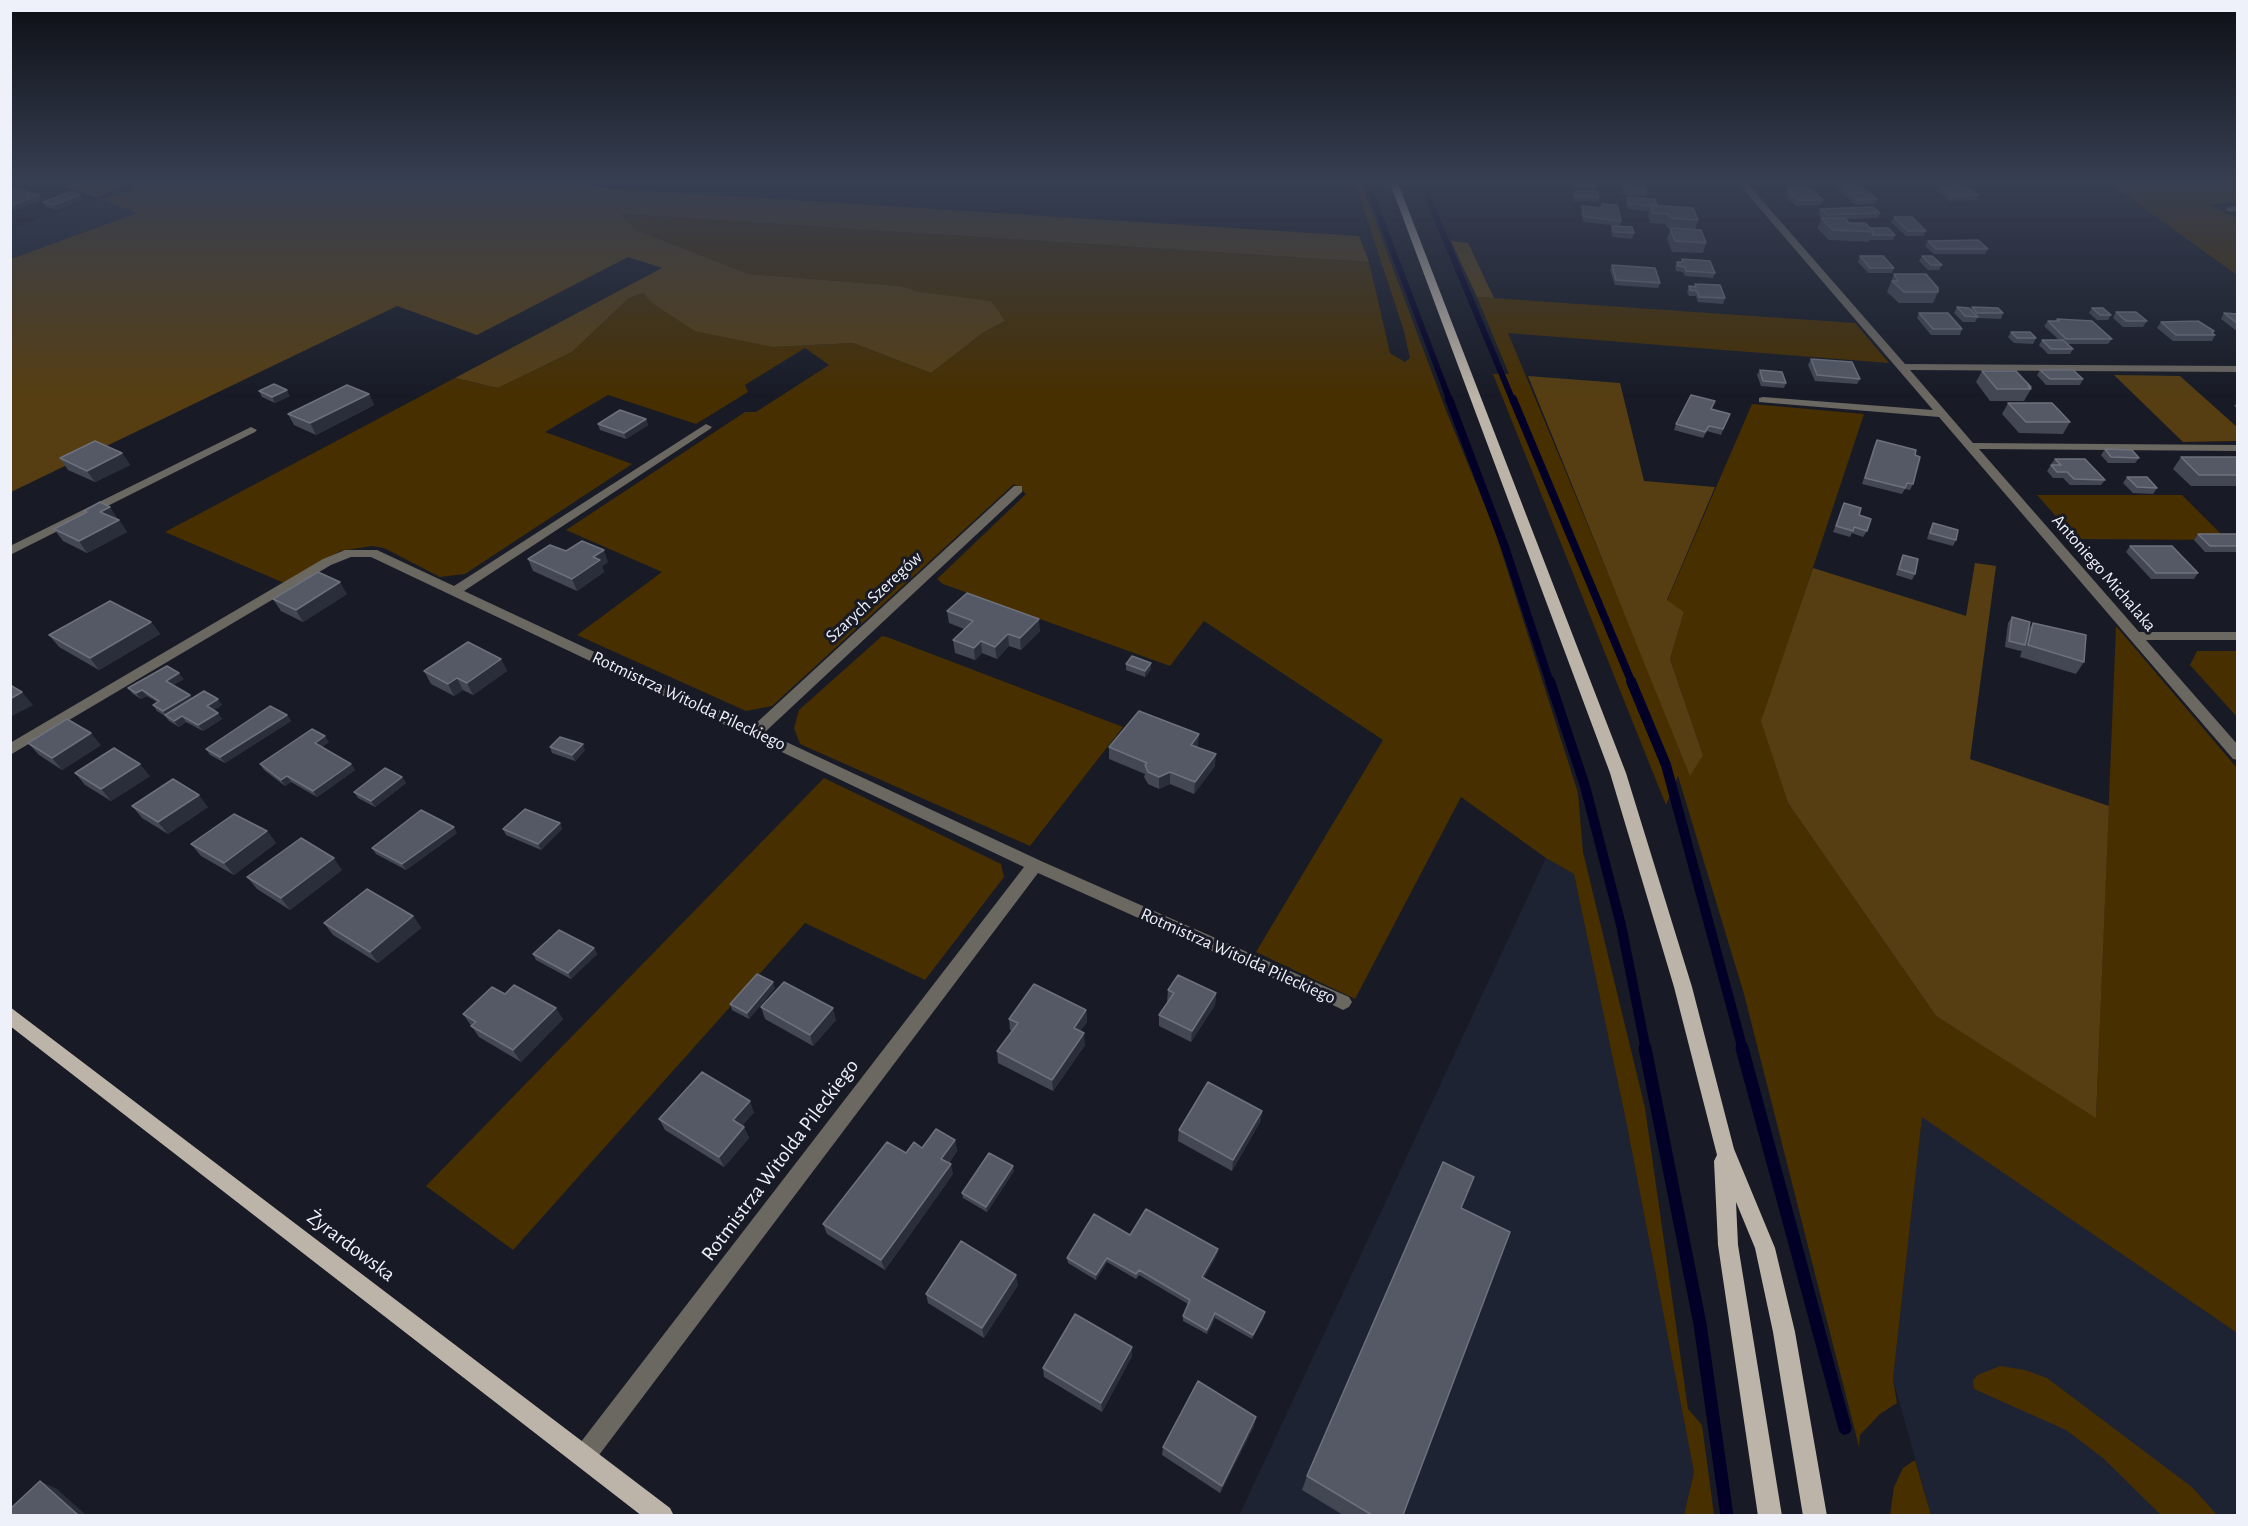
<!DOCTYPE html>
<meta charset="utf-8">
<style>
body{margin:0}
#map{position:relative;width:2248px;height:1526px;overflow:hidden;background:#181b26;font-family:"Alegreya Sans",sans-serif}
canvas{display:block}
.frame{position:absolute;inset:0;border:12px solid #eef1f9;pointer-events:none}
</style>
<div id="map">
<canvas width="2248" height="1526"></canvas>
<div class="frame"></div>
</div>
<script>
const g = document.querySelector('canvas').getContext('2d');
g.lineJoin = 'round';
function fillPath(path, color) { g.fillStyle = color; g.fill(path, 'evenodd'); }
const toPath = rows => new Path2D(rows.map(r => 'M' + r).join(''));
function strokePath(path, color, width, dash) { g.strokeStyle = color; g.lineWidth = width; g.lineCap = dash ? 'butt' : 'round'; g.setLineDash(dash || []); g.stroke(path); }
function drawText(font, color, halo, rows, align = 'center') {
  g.font = font + ' "Alegreya Sans",sans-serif'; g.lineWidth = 6; g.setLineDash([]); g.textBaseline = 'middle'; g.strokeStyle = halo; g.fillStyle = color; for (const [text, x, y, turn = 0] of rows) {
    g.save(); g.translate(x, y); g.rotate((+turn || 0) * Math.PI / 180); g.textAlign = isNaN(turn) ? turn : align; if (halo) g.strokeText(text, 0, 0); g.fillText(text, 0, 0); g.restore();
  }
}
const built = toPath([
 [98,198,138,213,11,259,11,229],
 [1546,858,1574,874,1626,1121,1694,1472,1684,1515,1239,1516],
 [1922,1116,2237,1333,2237,1515,1931,1515,1893,1379]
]);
const green = toPath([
 [1355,183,1361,183,1447,413,1493,525,1578,793,1583,852,1645,1108,1688,1409,1702,1425,1714,1515,1684,1515,1694,1472,1626,1121,1574,874,1546,858,1461,797,1355,999,1256,952,1383,740,1204,621,1170,666,943,584,937,579,1026,494,1014,484,772,706,746,711,577,635,662,572,566,530,745,412,756,412,829,365,805,348,745,385,748,392,696,424,608,395,545,432,632,464,465,574,440,577,384,548,372,546,340,551,284,583,165,532,455,378,498,388,572,352,629,298,643,293,652,303,773,347,853,343,931,373,984,332,1005,321,901,286,749,274,636,230,620,214,1369,262,1390,353,1405,362,1410,358,1404,331],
 [2109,183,2237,183,2237,201,2209,205,2237,218,2237,275],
 [1477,297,1855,323,1889,363,1508,333,1641,653,1703,755,1670,659,1684,612,1667,601,1752,404,1864,414,1762,721,1788,803,1936,1016,2096,1117,2116,626,2237,768,2237,1333,1922,1117,1893,1379,1897,1403,1880,1414,1860,1435,1859,1447,1744,994,1678,776,1666,805,1493,374,1509,374],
 [2037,495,2182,495,2227,540,2076,539],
 [882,636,887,637,1123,727,1030,846,800,744,794,728,799,710],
 [2197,651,2237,651,2237,717,2190,665],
 [824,778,1001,864,1004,877,925,980,805,923,513,1250,426,1186],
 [2000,1366,2025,1370,2047,1378,2193,1488,2217,1515,2161,1515,2103,1458,2066,1430,1974,1389,1973,1380,1978,1375],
 [1915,1460,1931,1515,1890,1515,1894,1487,1903,1468]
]);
const forest = toPath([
 [55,183,125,183,98,198],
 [142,183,585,183,589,187,1359,236,1369,262,621,214,636,230,749,274,901,286,919,292,991,301,1005,321,984,332,931,373,853,343,773,347,695,331,652,303,643,293,629,298,572,352,498,388,455,378,662,268,628,257,477,335,397,306,11,492,11,259,137,213,100,199,124,193],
 [1451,241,1468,243,1494,298,1477,297],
 [2114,375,2180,376,2237,427,2237,441,2183,442],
 [1528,376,1620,383,1644,481,1715,487,1667,600,1684,612,1670,659,1703,755,1690,776],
 [1975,563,1996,566,1970,759,2109,806,2096,1118,1936,1016,1788,803,1761,721,1813,568,1966,616]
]);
const streamFar3 = toPath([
 [1367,183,1450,401],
 [1422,183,1513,401]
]);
const streamFar2 = toPath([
 [1449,399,1505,547,1550,683],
 [1513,399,1632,683]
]);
const streamFar1 = toPath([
 [1550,681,1585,786,1621,925,1646,1050],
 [1631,681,1666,765,1743,1050]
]);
const stream = toPath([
 [1645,1048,1700,1324,1727,1516],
 [1742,1048,1845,1428]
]);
const minor = toPath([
 [1738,183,1747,183,1905,364,2238,366,2238,372,1910,370,1973,443,2238,445,2238,451,1979,449,2139,632,2238,632,2238,640,2146,640,2238,745,2238,760,2233,759,1939,417,1759,402,1759,398,1763,397,1933,410,1738,183],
 [2238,205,2238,211,2229,212,2225,209,2238,205],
 [706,424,712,427,710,429,464,591,753,726,1014,486,1022,486,1022,492,765,732,1041,861,1349,997,1352,1002,1349,1007,1343,1010,1337,1007,1038,873,593,1463,585,1466,577,1463,574,1455,577,1447,1024,867,371,557,351,557,331,565,10,755,10,743,323,559,345,550,377,550,454,586,706,424],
 [251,427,257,430,255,432,10,555,10,546,251,427]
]);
const major = toPath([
 [1390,183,1398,183,1626,773,1692,987,1734,1149,1775,1248,1795,1332,1827,1516,1803,1516,1773,1332,1755,1248,1736,1202,1738,1245,1782,1516,1758,1516,1718,1245,1714,1161,1717,1155,1674,987,1610,773,1390,183],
 [10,1007,670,1508,674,1516,642,1516,10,1026,10,1007]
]);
const wall = toPath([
 [1570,183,1594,183,1595,187,1594,192,1599,197,1598,202,1574,201,1573,196,1574,191,1588,191,1572,189],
 [1621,183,1644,183,1647,191,1646,196,1623,195,1620,185],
 [1840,184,1877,199,1875,204,1856,205,1838,189],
 [1946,184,1979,195,1976,200,1950,201,1937,191,1940,186,1945,186],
 [1788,188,1823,200,1821,205,1796,206,1785,195],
 [80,195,83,200,57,210,46,207,43,202],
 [1627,197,1657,206,1698,220,1695,230,1706,243,1703,253,1672,252,1667,239,1670,229,1667,228,1665,224,1650,223,1648,215,1649,211,1628,209,1626,202],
 [1602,204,1621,221,1620,226,1583,222,1581,212,1582,206,1601,208],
 [1820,209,1880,213,1878,218,1846,219,1849,223,1895,235,1893,240,1870,240,1869,242,1829,240,1817,228,1822,218,1818,214],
 [1894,217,1926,231,1924,236,1906,236,1891,222],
 [1612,226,1634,233,1632,239,1612,237,1611,231],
 [1928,241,1988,249,1985,254,1934,254,1925,246],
 [1860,256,1894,268,1892,273,1868,273,1858,262],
 [1922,256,1942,265,1939,270,1928,270,1919,261],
 [1682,259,1715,273,1713,278,1685,276,1683,272,1676,271,1675,267,1677,262,1681,262],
 [1612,265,1660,283,1658,288,1615,285,1610,270],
 [1894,274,1938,292,1933,303,1899,303,1887,292],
 [1695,284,1725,298,1723,304,1698,302,1696,296,1689,296,1687,292,1689,286,1694,287],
 [1957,307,1971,310,1972,307,2003,313,2001,319,1977,318,1975,322,1963,322,1954,313],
 [2092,308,2111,315,2108,320,2097,320,2089,313],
 [2116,312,2147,321,2143,327,2123,327,2113,318],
 [1919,313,1962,329,1960,335,1931,335,1917,318],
 [2224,313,2238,314,2238,332,2221,319],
 [2057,319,2112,339,2108,344,2068,344,2073,349,2070,354,2048,354,2039,345,2042,340,2059,340,2044,326,2048,321,2056,321],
 [2161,322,2212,333,2215,335,2212,341,2173,341,2157,328],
 [2011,332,2036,338,2033,344,2014,343,2008,337],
 [1811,359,1860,379,1857,384,1815,381,1808,365],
 [1760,370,1786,383,1784,388,1761,386,1757,375],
 [2040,370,2083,379,2080,385,2046,385,2037,375],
 [1982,371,2031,387,2030,389,2031,389,2024,401,1990,401,1976,382],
 [259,391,290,396,275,403,262,397],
 [369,394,374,405,316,435,294,425,288,414],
 [2238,401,2238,409,2234,406],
 [2008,403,2070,422,2063,434,2019,433,2002,414],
 [1712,409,1730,414,1721,435,1707,431,1703,438,1674,430,1676,424],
 [646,419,648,425,626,439,600,430,598,424],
 [1877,440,1913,484,1910,490,1905,489,1902,494,1862,484,1874,446],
 [2105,449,2139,458,2135,463,2108,463,2101,455],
 [122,453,130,465,95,482,68,470,60,458],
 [2181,457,2238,458,2238,486,2191,486,2173,469],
 [2055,459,2105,480,2101,485,2070,485,2063,478,2053,478,2047,471,2051,465,2052,465,2051,464],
 [2127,477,2157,488,2153,494,2133,493,2123,483],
 [1844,503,1859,515,1867,531,1863,537,1852,533,1850,537,1833,532],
 [84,511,118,519,116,519,119,520,127,532,87,553,63,541,54,529,85,513],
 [1933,523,1956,540,1953,546,1927,539,1930,529],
 [2198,534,2238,534,2238,552,2205,552,2194,540],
 [2130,546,2198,573,2194,579,2151,579,2126,552],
 [566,551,608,562,602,566,604,572,577,591,533,571,528,559],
 [1903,555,1915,574,1912,580,1896,575,1900,561],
 [347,594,303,622,281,611,273,599],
 [947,611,1040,631,1021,650,1009,646,997,659,982,653,975,660,955,653,953,640,964,629,949,623],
 [2012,617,2028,630,2033,623,2084,662,2076,674,2020,657,2022,650,2021,651,2005,647,2008,623],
 [151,622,160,634,99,670,59,647,49,635],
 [501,659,507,671,473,695,463,690,454,696,431,684,424,671],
 [1126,664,1151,669,1145,677,1126,670],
 [184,679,173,685,192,698,222,705,214,710,222,719,203,731,186,722,179,727,169,721,165,716,157,711,153,705,157,702,147,696,141,699,133,694,128,688],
 [287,715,291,721,225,763,210,755,206,749],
 [1199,734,1197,747,1215,766,1194,794,1170,784,1159,789,1148,784,1144,777,1145,774,1109,759,1109,747],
 [329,742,322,747,351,764,355,770,317,797,291,782,285,786,264,770,260,764],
 [28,743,101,745,62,770,39,755],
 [550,747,585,750,575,761,552,753],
 [75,773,150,776,111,801,85,785],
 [402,777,406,783,375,807,358,798,354,792],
 [132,806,208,807,168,834,142,818],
 [560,823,562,829,541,850,506,835,503,829],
 [267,831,276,843,234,875,201,856,191,844],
 [457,833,406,870,376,854,372,848],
 [342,870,290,910,257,889,247,877],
 [413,916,421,928,378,963,333,935,324,923],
 [594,948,597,954,571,979,536,960,533,954],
 [775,988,749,1019,732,1010,730,1004],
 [1168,990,1216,993,1215,1005,1191,1042,1159,1026,1159,1015,1168,1002,1167,1002],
 [505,994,563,1019,521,1062,479,1037,463,1014],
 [761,1007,836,1020,813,1046,765,1019],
 [1086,1010,1087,1022,1080,1031,1085,1045,1053,1091,998,1063,997,1051,1012,1031,1010,1030,1009,1019],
 [1262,1111,1260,1122,1232,1171,1178,1141,1179,1130],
 [754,1112,742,1126,744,1127,749,1138,724,1167,665,1130,659,1119],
 [955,1140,957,1151,949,1163,953,1174,885,1270,827,1234,823,1224,906,1153,922,1148],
 [1014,1171,987,1212,963,1198,962,1193],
 [1461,1208,1403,1515,1343,1515,1302,1490,1307,1476],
 [1130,1235,1218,1249,1217,1254,1204,1278,1264,1317,1252,1339,1215,1318,1207,1334,1183,1321,1183,1316,1188,1304,1139,1275,1136,1279,1107,1262,1096,1280,1068,1263,1067,1258],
 [1018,1285,984,1338,928,1303,926,1294],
 [1132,1347,1132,1356,1102,1412,1044,1377,1043,1368],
 [1254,1426,1220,1493,1162,1455,1163,1447]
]);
const shadedWall = toPath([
 [39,195,42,200,10,212,10,206],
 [80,195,83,200,57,210,54,205],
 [287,390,290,396,275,403,272,397],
 [369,394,374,405,316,435,310,423],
 [646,419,648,425,626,439,624,433],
 [122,453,130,465,95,482,87,471],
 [110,507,118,519,108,524,100,512],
 [119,520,127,532,87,553,79,541],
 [604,550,608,562,602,566,604,572,577,591,572,579,593,557],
 [340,582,347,594,303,622,296,610],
 [1039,619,1040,631,1021,650,1020,638],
 [151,622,160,634,99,670,90,658],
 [1008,634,1009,646,997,659,995,647],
 [981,641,982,653,975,660,974,648],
 [501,659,507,671,473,695,467,683],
 [1151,663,1151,669,1145,677,1145,671],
 [179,673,184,679,170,687,166,681],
 [457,678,463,690,454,696,448,684],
 [142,690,147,696,141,699,136,693],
 [22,692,33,705,10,717,10,699],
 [190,695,194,701,168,717,163,711],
 [218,699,222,705,211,712,207,706],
 [218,713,222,719,203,731,198,725],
 [287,715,291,721,225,763,220,757],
 [182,716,186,722,179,727,174,721],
 [91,733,101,745,62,770,52,758],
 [1199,734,1198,746,1190,757,1191,745],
 [325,736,329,742,319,749,315,743],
 [583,744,585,750,575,761,572,755],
 [1216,754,1215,766,1194,794,1195,782],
 [140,764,150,776,111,801,101,789],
 [351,764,355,770,317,797,313,791],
 [1170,772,1170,784,1159,789,1159,777],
 [287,776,291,782,285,786,281,780],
 [402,777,406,783,375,807,371,801],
 [199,795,208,807,168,834,158,822],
 [560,823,562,829,541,850,538,844],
 [454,827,457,833,406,870,402,864],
 [267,831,276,843,234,875,224,863],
 [334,858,342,870,290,910,281,898],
 [413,916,421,928,378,963,370,952],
 [594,948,597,954,571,979,568,973],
 [773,982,775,988,749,1019,747,1013],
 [1216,993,1215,1005,1191,1042,1192,1031],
 [556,1008,563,1019,521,1062,513,1050],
 [833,1008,836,1020,813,1046,810,1035],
 [1086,1010,1087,1022,1074,1040,1074,1028],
 [1084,1033,1085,1045,1053,1091,1052,1080],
 [750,1101,754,1112,738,1131,733,1120],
 [1262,1111,1260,1122,1232,1171,1233,1160],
 [744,1127,749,1138,724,1167,719,1157],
 [955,1140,957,1151,944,1169,941,1159],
 [951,1164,953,1174,885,1270,881,1260],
 [1013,1166,1014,1171,987,1212,986,1207],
 [1218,1249,1217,1254,1202,1282,1202,1277],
 [1107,1258,1107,1262,1096,1280,1096,1275],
 [1016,1275,1018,1285,984,1338,982,1328],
 [1265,1312,1264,1317,1252,1339,1253,1335],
 [1215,1313,1215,1318,1207,1334,1207,1330],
 [1132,1347,1132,1356,1102,1412,1101,1403],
 [1256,1417,1254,1426,1220,1493,1222,1486],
 [40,1481,57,1489,86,1515,78,1515]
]);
const building = toPath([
 [1573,183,1594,183,1595,187,1573,184,1573,183],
 [1622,183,1644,183,1647,191,1625,190,1622,183],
 [1840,184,1859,184,1877,199,1858,200,1840,184],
 [1946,184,1963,184,1979,195,1953,196,1940,186,1947,186,1946,184],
 [1804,187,1812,190,1823,200,1798,200,1787,190,1790,190,1788,188,1804,187],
 [10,188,39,195,10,206,10,188],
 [1574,191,1598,192,1599,197,1575,196,1574,191],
 [70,192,80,195,54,205,43,202,70,192],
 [1627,197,1655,199,1657,206,1629,204,1627,197],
 [1602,204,1617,205,1621,221,1584,217,1582,206,1602,208,1602,204],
 [1651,205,1693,208,1698,220,1670,218,1668,214,1653,213,1651,205],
 [1873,207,1880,213,1827,215,1820,209,1873,207],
 [1894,217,1912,217,1926,231,1908,231,1894,217],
 [1821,218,1845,218,1849,223,1865,223,1874,232,1833,230,1821,218],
 [1612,226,1632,227,1634,233,1614,232,1612,226],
 [1670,228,1701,230,1706,243,1675,241,1670,228],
 [1870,228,1888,228,1895,235,1872,235,1874,232,1870,228],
 [1978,240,1988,249,1936,249,1928,241,1978,240],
 [1860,256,1883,256,1894,268,1870,268,1860,256],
 [1922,256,1932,256,1942,265,1931,265,1922,256],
 [1682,259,1710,261,1715,273,1686,271,1685,267,1678,266,1677,262,1683,262,1682,259],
 [1612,265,1655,268,1660,283,1616,280,1612,265],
 [1894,274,1926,274,1938,288,1938,292,1904,292,1892,281,1898,281,1894,274],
 [1695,284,1720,285,1725,298,1699,297,1697,291,1690,290,1689,286,1696,287,1695,284],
 [1957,307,1969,308,1978,317,1965,316,1957,307],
 [1972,307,1998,308,2003,313,1977,313,1972,307],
 [2092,308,2103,308,2111,315,2100,315,2092,308],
 [2116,312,2136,312,2147,321,2126,321,2116,312],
 [1919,313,1948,313,1962,329,1933,329,1919,313],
 [2224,313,2238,314,2238,324,2224,313],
 [2057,319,2092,321,2112,339,2066,339,2048,321,2059,321,2057,319],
 [2198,321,2214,331,2212,333,2215,335,2176,335,2161,322,2198,321],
 [2011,332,2030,332,2036,338,2017,338,2011,332],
 [2042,340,2063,340,2073,349,2051,349,2042,340],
 [1811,359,1852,362,1860,379,1817,375,1811,359],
 [1760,370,1782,372,1786,383,1763,381,1760,370],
 [2040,370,2073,370,2083,379,2050,379,2040,370],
 [1982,371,2016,371,2031,387,2028,386,2031,389,1997,389,1982,371],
 [274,384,287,390,272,397,259,391,274,384],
 [347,385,369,394,310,423,288,414,347,385],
 [1691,395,1715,401,1711,409,1730,414,1723,429,1709,426,1705,432,1676,424,1691,395],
 [2008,403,2052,403,2070,422,2026,422,2008,403],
 [620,410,646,419,624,433,598,424,620,410],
 [1877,440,1916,450,1915,455,1920,457,1913,484,1907,483,1905,488,1865,478,1877,440],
 [95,441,122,453,87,471,60,458,95,441],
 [2105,449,2132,450,2139,458,2111,457,2105,449],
 [2181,457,2236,457,2238,458,2238,475,2199,475,2181,457],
 [2055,459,2085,459,2105,480,2074,479,2067,472,2057,472,2051,465,2061,465,2055,459],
 [2127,477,2147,477,2157,488,2137,487,2127,477],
 [100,502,110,507,100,512,119,520,79,541,54,529,87,512,84,511,100,502],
 [1844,503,1861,508,1859,515,1871,519,1867,531,1854,527,1853,531,1836,526,1844,503],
 [1933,523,1958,530,1956,540,1930,533,1933,523],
 [2198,534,2238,534,2238,546,2210,546,2198,534],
 [582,541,604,550,593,557,600,560,572,579,528,559,550,545,566,551,582,541],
 [2130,546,2172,546,2198,573,2156,573,2130,546],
 [1903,555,1918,559,1915,574,1899,569,1903,555],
 [318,572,340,582,296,610,273,599,318,572],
 [967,593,1039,619,1020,638,1008,634,995,647,981,641,974,648,953,640,973,621,947,611,967,593],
 [110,601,151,622,90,658,49,635,110,601],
 [2012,617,2030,622,2025,645,2009,641,2012,617],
 [2033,623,2086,635,2084,662,2028,645,2033,623],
 [468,642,501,659,467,683,457,678,448,684,424,671,468,642],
 [1132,656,1151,663,1145,671,1126,664,1132,656],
 [167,666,179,673,166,681,190,695,163,711,153,705,159,701,142,690,136,693,128,688,167,666],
 [10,685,22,692,10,699,10,685],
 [204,691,218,699,207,706,218,713,198,725,182,716,174,721,165,715,204,691],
 [270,706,287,715,220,757,206,749,270,706],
 [1139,711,1199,734,1191,745,1216,754,1195,782,1170,772,1159,777,1148,772,1145,765,1147,763,1109,747,1139,711],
 [67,719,91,733,52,758,28,743,67,719],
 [312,729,325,736,315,743,351,764,313,791,287,776,281,780,260,764,312,729],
 [560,737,583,744,572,755,550,747,560,737],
 [114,748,140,764,101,789,75,773,114,748],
 [385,768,402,777,371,801,354,792,385,768],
 [173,779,199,795,158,822,132,806,173,779],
 [525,809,560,823,538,844,503,829,525,809],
 [421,810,454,827,402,864,372,848,421,810],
 [234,814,267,831,224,863,191,844,234,814],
 [301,838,334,858,281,898,247,877,301,838],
 [367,889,413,916,370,952,324,923,367,889],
 [559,930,594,948,568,973,533,954,559,930],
 [757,974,773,982,747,1013,730,1004,757,974],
 [1178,975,1216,993,1192,1031,1159,1015,1174,993,1168,990,1178,975],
 [784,982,833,1008,810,1035,761,1007,784,982],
 [1034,984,1086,1010,1074,1028,1084,1033,1052,1080,997,1051,1018,1023,1009,1019,1034,984],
 [514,985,556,1008,513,1050,471,1026,476,1022,463,1014,492,987,505,994,514,985],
 [702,1072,750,1101,733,1120,744,1127,719,1157,659,1119,702,1072],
 [1208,1082,1262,1111,1233,1160,1179,1130,1208,1082],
 [936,1129,955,1140,941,1159,951,1164,881,1260,823,1224,887,1142,906,1153,914,1142,922,1148,936,1129],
 [989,1153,1013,1166,986,1207,962,1193,989,1153],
 [1443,1162,1474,1177,1461,1208,1510,1232,1403,1515,1372,1515,1307,1476,1443,1162],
 [1146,1209,1218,1249,1202,1277,1265,1312,1253,1335,1215,1313,1207,1330,1183,1316,1190,1300,1139,1270,1136,1274,1107,1258,1096,1275,1067,1258,1094,1214,1130,1235,1146,1209],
 [961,1241,1016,1275,982,1328,926,1294,961,1241],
 [1075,1314,1132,1347,1101,1403,1043,1368,1075,1314],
 [1198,1381,1256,1417,1222,1486,1163,1447,1198,1381],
 [40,1481,78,1515,10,1515,10,1509,40,1481]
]);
const streetNames = [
 ["Antoniego Michalaka",2104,573,49],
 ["Szarych Szeregów",874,597,-43],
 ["Rotmistrza Witolda Pileckiego",689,701,25],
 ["Rotmistrza Witolda Pileckiego",1238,956,24]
];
const nearStreetnames = [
 ["Rotmistrza Witolda Pileckiego",780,1160,-53],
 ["Żyrardowska",351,1246,37]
];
fillPath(built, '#1e2334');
fillPath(green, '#472f00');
fillPath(forest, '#563e12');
strokePath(streamFar3, '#020026', 6);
strokePath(streamFar2, '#020026', 8);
strokePath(streamFar1, '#020026', 10);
strokePath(stream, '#020026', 13);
fillPath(minor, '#6b6761');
fillPath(major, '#bcb4a8');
fillPath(wall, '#434753');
fillPath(shadedWall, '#2a2e3a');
fillPath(building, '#555965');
strokePath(building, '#6d717c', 1.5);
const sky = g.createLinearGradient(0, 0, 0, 397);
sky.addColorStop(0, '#0d0f15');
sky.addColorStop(0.46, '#373f52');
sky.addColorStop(1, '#373f5200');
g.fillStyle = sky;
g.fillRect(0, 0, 2248, 397);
drawText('18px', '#eef1f9', '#181b26', streetNames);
drawText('21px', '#eef1f9', '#181b26', nearStreetnames);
</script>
